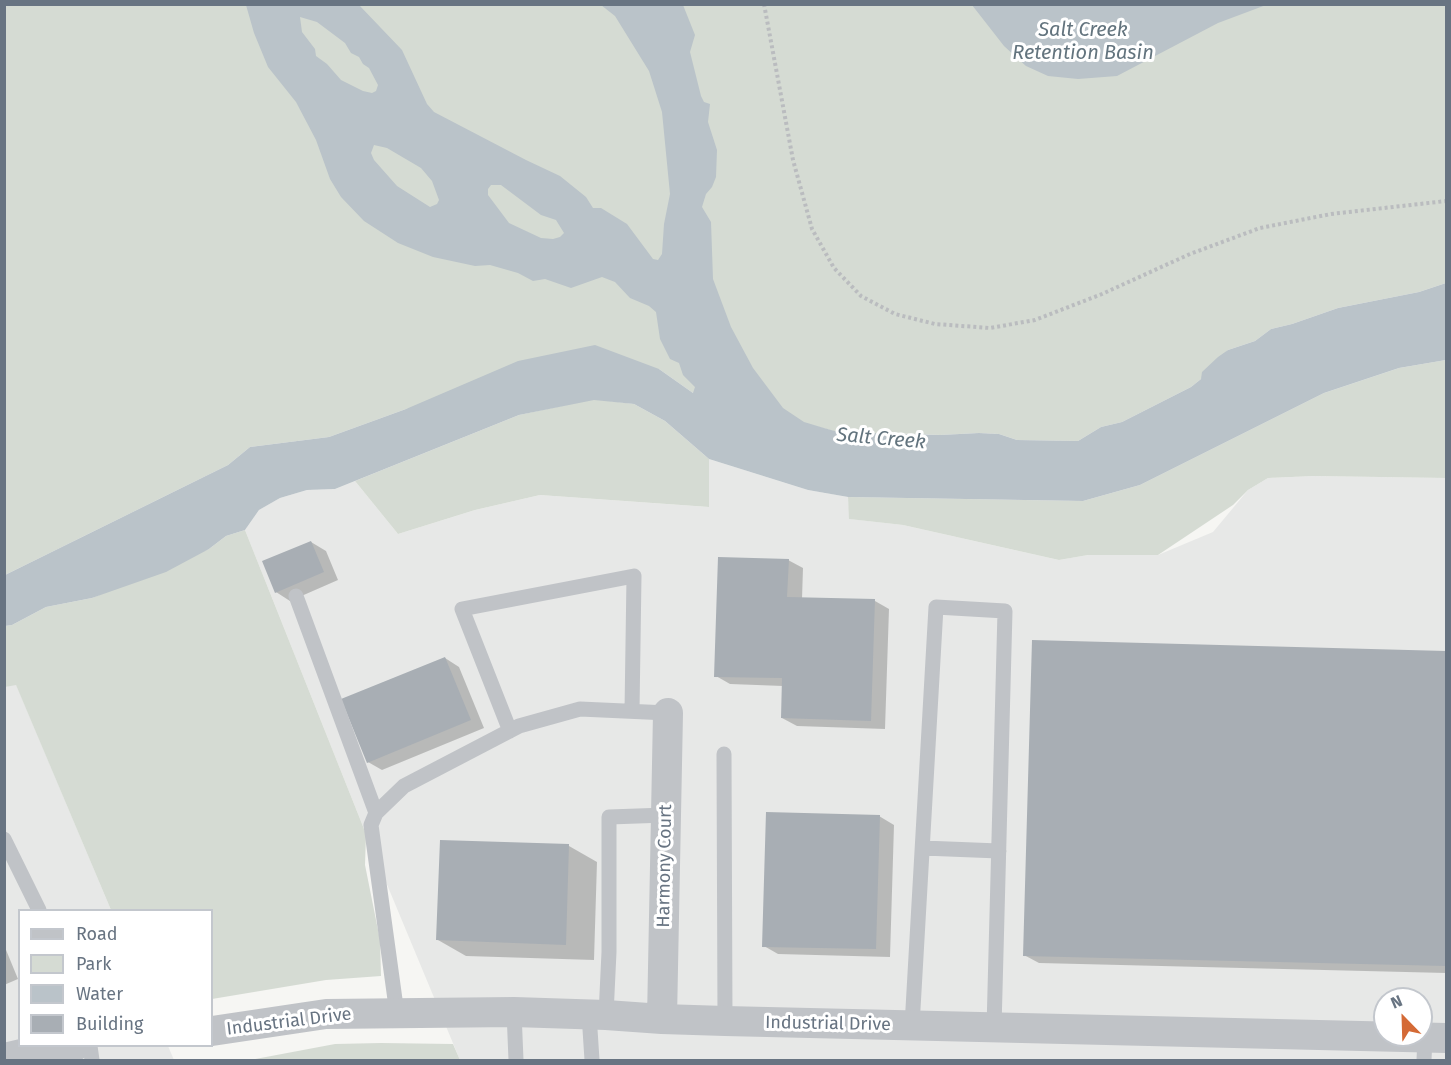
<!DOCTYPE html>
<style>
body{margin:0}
#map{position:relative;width:1451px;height:1065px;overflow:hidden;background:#f6f6f3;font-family:"Fira Sans",sans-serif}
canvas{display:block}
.frame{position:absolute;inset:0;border:6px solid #687482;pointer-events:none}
.legend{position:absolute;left:18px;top:909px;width:195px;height:138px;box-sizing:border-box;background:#fff;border:2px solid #c3c7cd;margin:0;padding:8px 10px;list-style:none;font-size:18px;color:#687482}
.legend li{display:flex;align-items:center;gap:12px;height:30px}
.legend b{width:30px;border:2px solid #c3c7cd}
.north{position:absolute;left:1373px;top:987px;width:60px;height:60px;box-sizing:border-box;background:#fff;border:2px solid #c3c7cd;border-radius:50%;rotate:337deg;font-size:16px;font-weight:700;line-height:24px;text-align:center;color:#687482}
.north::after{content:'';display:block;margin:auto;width:21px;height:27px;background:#d46a36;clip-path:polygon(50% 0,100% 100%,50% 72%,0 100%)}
</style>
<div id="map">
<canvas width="1451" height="1065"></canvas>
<div class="frame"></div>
<ul class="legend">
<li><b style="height:8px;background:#c0c3c7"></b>Road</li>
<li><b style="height:16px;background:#d5dbd3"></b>Park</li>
<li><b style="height:16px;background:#bac3c9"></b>Water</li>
<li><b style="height:16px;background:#a8aeb4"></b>Building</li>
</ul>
<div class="north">N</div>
</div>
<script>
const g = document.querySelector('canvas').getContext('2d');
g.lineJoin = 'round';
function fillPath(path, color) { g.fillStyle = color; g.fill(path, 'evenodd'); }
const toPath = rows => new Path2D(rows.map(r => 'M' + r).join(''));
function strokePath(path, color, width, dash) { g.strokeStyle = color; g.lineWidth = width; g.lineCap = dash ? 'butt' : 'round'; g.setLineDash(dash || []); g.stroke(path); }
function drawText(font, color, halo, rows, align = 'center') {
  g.font = font + ' "Fira Sans",sans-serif'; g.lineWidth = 6; g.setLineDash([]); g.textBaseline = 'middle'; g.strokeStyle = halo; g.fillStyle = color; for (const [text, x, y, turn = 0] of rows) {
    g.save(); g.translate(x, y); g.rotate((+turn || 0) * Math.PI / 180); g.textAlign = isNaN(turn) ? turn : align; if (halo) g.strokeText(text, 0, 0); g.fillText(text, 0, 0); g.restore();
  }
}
const built = toPath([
 [709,459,808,490,848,497,850,519,903,525,1059,560,1088,555,1158,555,1213,532,1248,490,1268,478,1314,476,1446,478,1446,1060,460,1060,366,834,245,530,259,510,280,498,307,490,335,489,355,481,398,534,475,510,540,495,708,507],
 [1385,999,1421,999,1421,1035,1385,1035],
 [16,684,111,910,20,910,20,1046,168,1046,174,1060,5,1060,4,687]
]);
const green = toPath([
 [5,5,1446,5,1446,283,1419,292,1338,308,1292,324,1271,329,1255,341,1228,350,1201,379,1191,387,1122,422,1101,427,1078,441,1017,440,999,434,979,433,940,435,886,433,863,439,693,393,659,369,406,409,329,437,250,447,228,465,5,575],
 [1446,360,1446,478,1314,476,1268,478,1248,490,1233,505,1158,555,1088,555,1059,560,903,525,849,519,848,497,1083,501,1140,485,1324,393,1399,368],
 [594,399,634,404,665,421,709,459,709,507,540,495,475,510,398,534,355,481,519,415],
 [245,530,366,834,365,865,380,940,381,976,326,980,212,999,212,910,111,910,16,685,5,687,5,626,12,625,46,607,92,598,209,549,226,536],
 [381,1043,453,1044,460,1060,250,1060,335,1044]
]);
const water = toPath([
 [246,5,359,5,402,50,427,104,434,112,526,160,560,176,586,197,593,208,601,208,627,224,653,259,658,260,662,254,664,224,670,194,662,112,649,71,615,16,601,5,683,5,695,35,690,52,701,96,704,102,710,104,708,122,717,150,716,177,712,187,706,194,702,207,711,222,713,279,731,327,753,368,783,408,804,422,824,428,863,439,872,433,940,435,979,433,999,434,1017,440,1078,441,1101,427,1122,422,1191,387,1201,379,1202,372,1218,357,1228,350,1255,341,1271,329,1292,324,1338,308,1419,292,1446,283,1446,360,1399,368,1324,393,1140,485,1083,501,848,497,808,490,709,459,665,421,634,404,594,400,519,415,335,489,307,490,280,498,259,510,245,530,226,536,209,549,166,572,92,598,46,607,12,625,5,626,5,575,228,465,250,447,329,437,406,409,518,361,595,345,659,369,693,393,695,387,683,375,679,363,670,359,660,339,656,312,649,306,630,298,615,282,602,277,571,288,545,279,533,281,518,273,490,265,475,266,433,257,398,243,364,221,341,197,330,179,316,140,296,102,268,67,254,33],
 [300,17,317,22,345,43,351,53,359,57,363,64,369,68,378,85,376,91,372,93,363,91,341,80,327,64,316,56,315,49,302,32],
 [374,145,387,148,421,168,432,181,439,200,437,204,430,207,397,186,374,160,371,153],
 [491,185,501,185,541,215,556,220,564,233,560,237,553,239,541,238,509,223,488,195,488,189],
 [972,5,1266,5,1218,23,1117,76,1078,79,1048,76,1026,66,1004,46]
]);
const shadow = toPath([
 [311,542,326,551,338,580,290,601,276,592],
 [788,560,803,568,802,599,875,601,889,609,885,729,797,726,782,718,783,686,730,684,716,676],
 [1034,642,1446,653,1446,973,1039,963,1024,955],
 [445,658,459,667,484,728,382,770,368,762],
 [879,816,894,825,890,957,778,954,764,946],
 [441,842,569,846,597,862,594,960,466,956,438,940],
 [4,945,18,979,4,985]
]);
const building = toPath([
 [311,541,324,572,275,593,262,561],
 [718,557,789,559,787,597,875,599,871,721,781,718,782,678,714,677],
 [1032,640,1446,651,1446,966,1023,956],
 [445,657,471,720,367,763,341,699],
 [766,812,880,815,876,949,762,947],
 [440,840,569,844,566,945,436,940]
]);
const path = toPath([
 [764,4,793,160,812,229,834,268,861,296,895,314,935,324,990,328,1035,320,1102,294,1190,254,1260,228,1331,214,1446,201]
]);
const lane = toPath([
 [296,596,376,813],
 [510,731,462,609,634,576,632,711],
 [724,754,725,1021],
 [4,839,39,910],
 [923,848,999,851],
 [514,1012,516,1060],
 [397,1014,371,825,376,813,404,786,519,726,580,709,668,713],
 [589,1014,592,1060],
 [606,1015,609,952,609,817,666,815],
 [912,1026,936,607,1005,611,994,1028],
 [90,1046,92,1060],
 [1424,1060,1425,1037]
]);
const street = toPath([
 [662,1019,668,713],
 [212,1031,326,1014,514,1012,606,1015,662,1019,725,1021,1446,1038],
 [4,1058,42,1049,75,1046]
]);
const streetNames = [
 ["Harmony Court",665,866,-89],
 ["Industrial Drive",289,1022,-7],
 ["Industrial Drive",828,1024,1]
];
const waterNames = [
 ["Salt Creek",1083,30],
 ["Retention Basin",1083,53],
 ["Salt Creek",881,439,5]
];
fillPath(built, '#e7e8e7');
fillPath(green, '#d5dbd3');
fillPath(water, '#bac3c9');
fillPath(shadow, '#0003');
fillPath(building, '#a8aeb4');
strokePath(path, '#babcbf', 4, [3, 3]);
strokePath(lane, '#c0c3c7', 15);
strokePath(street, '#c0c3c7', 30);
drawText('18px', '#687482', '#fff', streetNames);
drawText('italic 20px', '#63747e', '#fff', waterNames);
</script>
